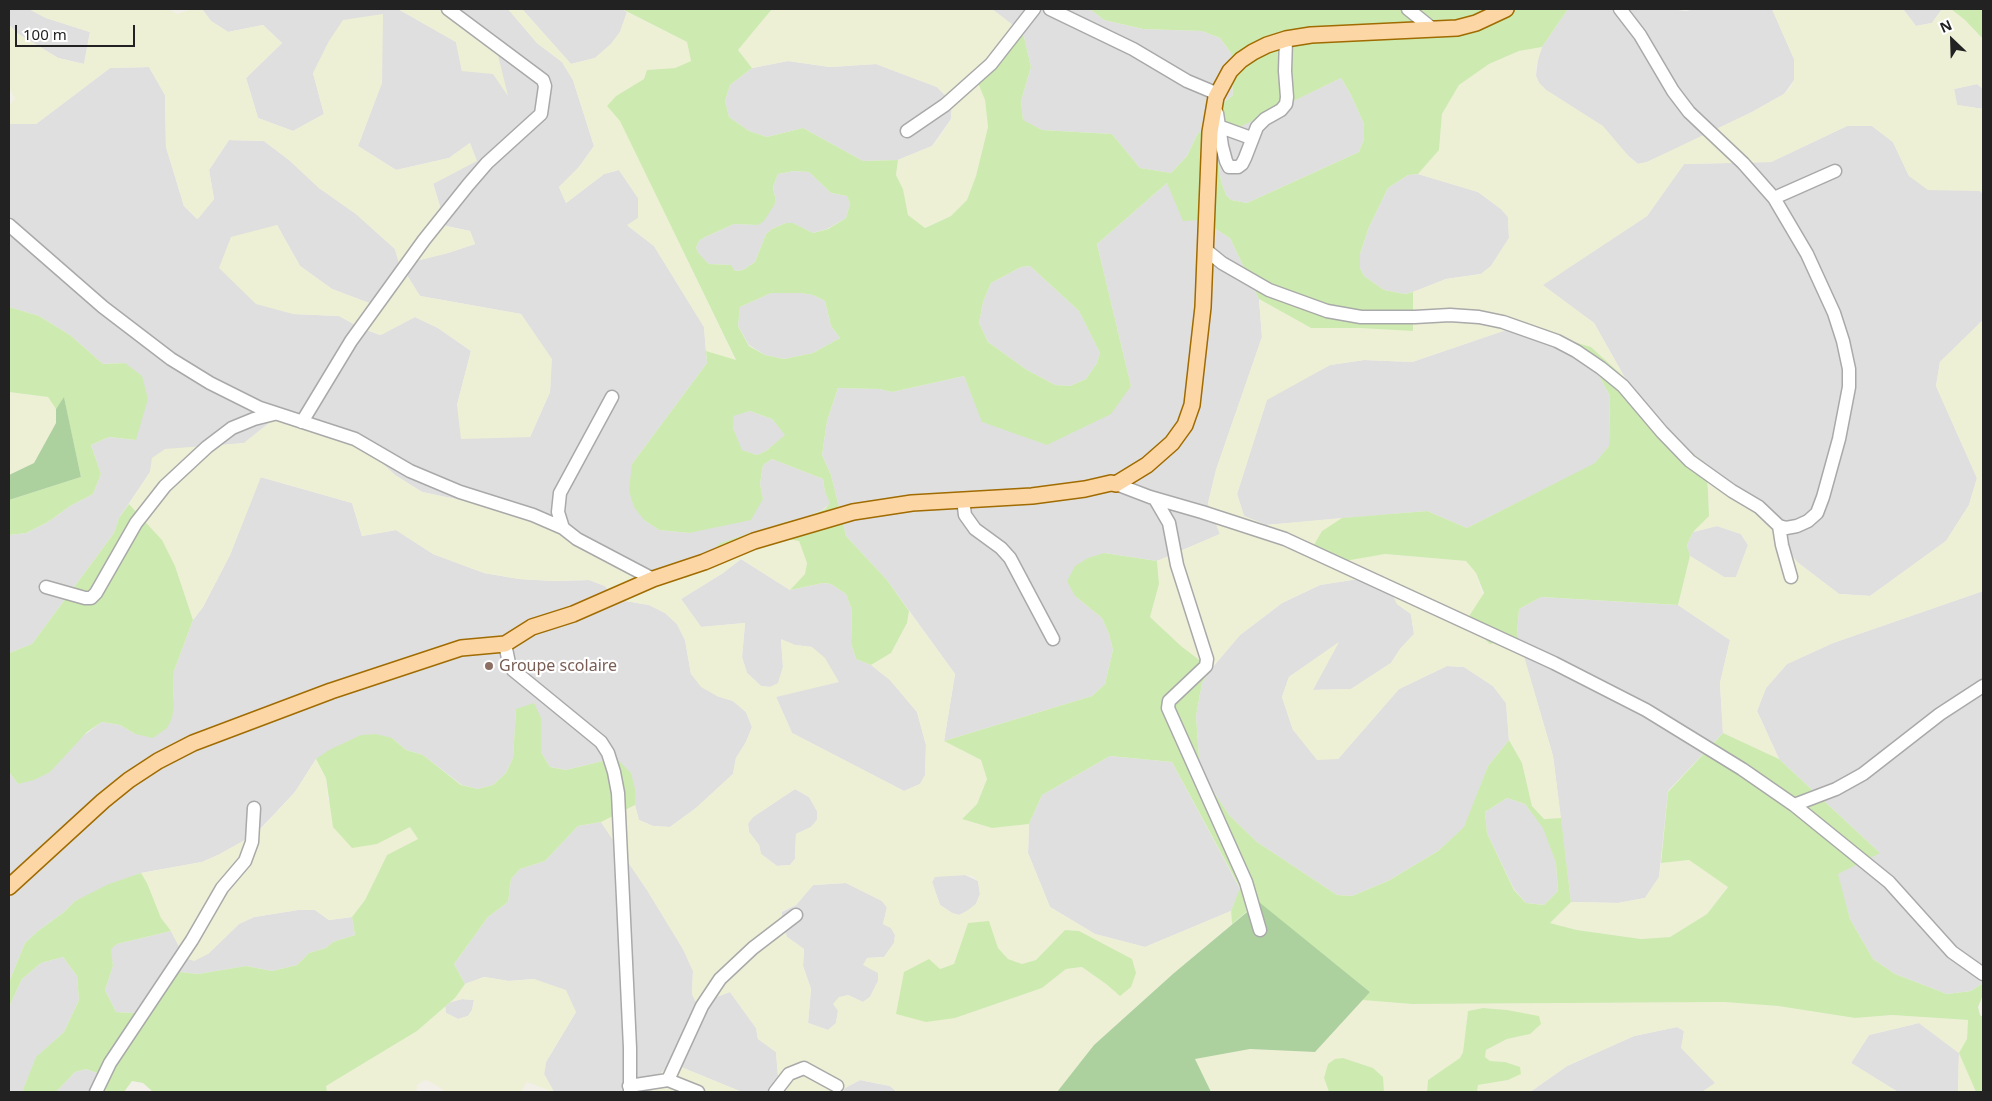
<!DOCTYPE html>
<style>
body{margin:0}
#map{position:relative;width:1992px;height:1101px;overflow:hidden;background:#f2efe9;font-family:"Noto Sans",sans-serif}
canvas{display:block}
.frame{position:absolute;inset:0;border:10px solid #222;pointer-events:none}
.north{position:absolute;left:1927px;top:15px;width:50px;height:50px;-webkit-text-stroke:4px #fff;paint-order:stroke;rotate:336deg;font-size:14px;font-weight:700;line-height:20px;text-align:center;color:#222}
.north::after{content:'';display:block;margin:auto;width:18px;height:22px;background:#222;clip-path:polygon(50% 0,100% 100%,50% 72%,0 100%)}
.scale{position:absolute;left:15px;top:25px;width:120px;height:22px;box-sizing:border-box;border:2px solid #222;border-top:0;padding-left:6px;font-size:15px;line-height:18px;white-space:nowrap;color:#222;-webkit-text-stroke:4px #fff;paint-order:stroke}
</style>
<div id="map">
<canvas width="1992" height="1101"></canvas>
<div class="frame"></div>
<div class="north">N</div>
<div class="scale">100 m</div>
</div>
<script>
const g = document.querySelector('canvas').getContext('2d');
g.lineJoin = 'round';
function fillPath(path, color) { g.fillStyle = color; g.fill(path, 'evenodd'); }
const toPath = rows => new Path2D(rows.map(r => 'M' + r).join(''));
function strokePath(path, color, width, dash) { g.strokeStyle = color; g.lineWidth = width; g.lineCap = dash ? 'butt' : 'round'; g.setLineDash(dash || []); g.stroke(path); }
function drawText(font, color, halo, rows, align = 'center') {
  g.font = font + ' "Noto Sans",sans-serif'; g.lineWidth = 4.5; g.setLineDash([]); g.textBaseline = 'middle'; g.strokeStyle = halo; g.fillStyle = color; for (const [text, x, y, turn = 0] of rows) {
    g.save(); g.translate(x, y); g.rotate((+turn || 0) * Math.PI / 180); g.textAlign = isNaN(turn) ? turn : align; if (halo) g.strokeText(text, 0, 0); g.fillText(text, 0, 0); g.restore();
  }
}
const residential = toPath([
 [9,9,29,9,46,18,90,32,84,64,58,58,17,33,9,25],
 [202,9,398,9,456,42,462,71,495,43,439,9,508,9,537,43,562,62,573,80,594,146,579,167,559,187,566,203,604,174,619,170,638,198,638,218,628,226,654,246,704,327,707,363,632,464,644,520,659,530,689,533,763,499,760,484,763,465,772,459,823,479,825,492,831,503,822,510,805,518,789,521,704,560,643,574,542,517,422,492,395,475,373,455,273,420,244,443,207,447,153,458,150,472,119,518,114,533,32,644,9,653,9,535,26,533,48,522,70,506,93,494,101,474,91,445,109,437,136,440,125,363,103,364,70,335,39,316,9,307,9,124,36,124,110,68,149,67,165,95,166,147,184,206,197,219,214,199,209,170,229,140,264,141,289,160,319,188,356,214,395,249,404,281,377,306,332,289,300,266,277,225,293,314,339,316,361,328,380,335,415,317,438,328,471,351,457,405,530,437,550,392,551,359,521,314,420,296,408,277,407,263,448,253,475,244,470,231,446,226,433,183,476,161,470,143,449,158,396,170,358,146,382,82,313,73,324,114,293,131,258,118,246,78,282,43,263,25,228,32,211,21],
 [522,9,622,9,627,12,620,32,611,44,595,58,571,64],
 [992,9,1090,9,1104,20,1143,29,1202,31,1220,38,1231,53,1233,95,1220,106,1213,125,1198,133,1187,156,1171,173,1140,168,1112,134,1042,130,1023,121,1021,101,1031,67,1023,33],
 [1568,9,1669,9,1686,11,1694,9,1772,9,1794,59,1794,80,1784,94,1752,112,1671,151,1647,162,1638,164,1625,153,1602,126,1546,90,1539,83,1536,76,1538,58,1542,47],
 [1903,9,1942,9,1932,23,1916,26],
 [788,61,830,67,876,64,937,87,952,102,951,119,932,146,898,160,863,161,803,128,767,137,749,131,729,117,725,101,730,85,752,68],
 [1341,78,1351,95,1364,124,1364,139,1359,152,1247,203,1231,200,1226,195,1221,181,1216,146,1219,136],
 [1977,84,1983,89,1983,109,1957,105,1954,89],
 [1847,126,1872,126,1893,142,1909,176,1980,191,1983,194,1983,320,1940,362,1936,386,1977,478,1969,505,1946,541,1870,596,1839,594,1797,562,1769,525,1763,512,1680,443,1625,378,1594,323,1542,285,1647,216,1684,164,1771,162],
 [794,171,809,172,831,193,847,196,850,204,846,218,827,229,813,233,793,223,786,223,772,229,766,234,755,262,743,270,735,271,730,265,709,264,699,255,696,248,699,241,705,237,734,224,758,225,776,202,773,187,778,174],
 [1418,174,1478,192,1501,209,1508,217,1509,238,1491,266,1481,274,1446,279,1413,292,1405,294,1384,290,1364,276,1360,268,1360,254,1369,227,1388,188,1408,175],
 [1167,183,1201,220,1230,238,1259,299,1262,337,1216,470,1208,503,1220,534,1157,561,1104,553,1075,596,1102,618,1109,634,1113,650,1105,684,1092,696,944,741,955,674,887,580,846,536,831,475,822,455,827,421,838,388,879,389,892,392,964,376,983,422,1131,386,1097,244],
 [1030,266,1079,311,1100,353,1097,363,1086,379,1070,386,1055,385,1027,370,988,342,979,323,983,302,991,283,1021,267],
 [771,293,801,293,813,295,825,301,831,326,840,338,813,353,784,359,765,355,749,345,738,326,740,307],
 [1509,329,1587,353,1610,396,1609,446,1595,464,1467,528,1427,511,1266,525,1244,516,1237,494,1267,399,1330,365,1364,360,1412,362],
 [750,411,772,419,786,435,766,451,757,455,741,450,733,428,733,415],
 [260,477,352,503,362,536,396,530,433,554,484,573,519,579,554,581,589,580,605,586,614,599,649,605,665,613,677,624,685,640,691,674,717,696,733,701,746,712,752,727,746,742,736,758,733,774,696,808,670,827,653,826,639,820,635,805,635,789,603,761,566,770,550,767,541,752,541,718,516,710,513,758,506,773,493,785,478,789,462,785,423,755,406,750,392,738,316,759,295,792,260,829,247,839,218,855,202,862,141,873,75,901,64,912,38,931,25,943,9,982,9,772,18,784,102,722,120,725,135,734,174,704,173,688,174,671,193,620,203,607,230,555],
 [1717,526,1741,534,1748,545,1736,577,1724,577,1690,556,1687,545,1693,532],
 [741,559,790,590,823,583,831,584,846,594,852,610,851,643,856,659,871,665,890,680,917,712,926,745,925,776,920,784,904,791,792,733,776,697,812,647,795,645,781,640,783,667,778,684,770,687,761,686,747,673,742,657,745,623,701,627,681,599,723,573],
 [1383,575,1397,604,1411,614,1414,634,1400,649,1391,663,1351,689,1312,690,1338,643,1289,677,1282,697,1293,730,1338,759,1399,689,1447,666,1464,667,1493,686,1506,703,1509,740,1488,766,1465,827,1438,851,1388,881,1352,896,1337,895,1257,842,1230,816,1200,772,1196,716,1202,683,1211,669,1240,635,1282,603,1320,585],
 [1983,591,1983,983,1971,991,1947,994,1895,974,1873,959,1850,919,1837,874,1879,852,1779,759,1757,711,1766,688,1787,664,1833,643],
 [1541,597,1678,605,1730,640,1720,683,1723,733,1668,791,1659,877,1645,898,1618,903,1571,902,1553,756,1517,634,1519,609],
 [1110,756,1172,762,1240,889,1231,911,1145,947,1095,934,1050,907,1028,853,1029,824,1042,795],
 [795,789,809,797,817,811,817,820,811,827,796,834,795,859,790,865,777,866,761,854,759,845,749,832,748,823,753,817],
 [1507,798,1525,804,1544,828,1556,863,1558,891,1544,905,1526,903,1514,889,1487,833,1485,812],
 [601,822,647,890,683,949,693,971,692,994,697,1004,730,992,756,1028,758,1039,776,1052,778,1076,766,1092,742,1092,681,1067,658,1075,652,1092,554,1092,544,1074,546,1062,576,1012,534,979,509,981,484,977,465,984,454,964,488,917,508,902,511,879,520,869,545,861,578,826],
 [965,875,978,881,980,894,976,904,967,911,959,915,952,913,940,905,932,882,935,876],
 [846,883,882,901,887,907,883,924,891,928,895,935,894,943,884,957,867,958,878,973,878,981,870,997,863,1002,848,995,838,1011,836,1023,828,1030,808,1023,811,989,803,966,804,949,787,937,781,920,782,912,796,905,813,885],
 [298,910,315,910,329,920,352,917,355,935,333,942,326,948,309,953,297,965,272,971,246,966,198,974,171,971,141,1009,133,1013,116,1012,105,990,113,966,110,949,117,944,171,931,185,958,208,954,239,924,254,917],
 [63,957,77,976,79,1000,64,1032,36,1058,22,1092,9,1092,9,1007,22,979,41,963],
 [462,999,474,1000,472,1010,468,1016,458,1019,446,1013,445,1006,451,1002],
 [1919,1023,1959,1053,1958,1092,1898,1092,1851,1063,1869,1035],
 [1677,1027,1684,1031,1682,1048,1716,1083,1702,1092,1530,1092,1567,1066,1634,1036],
 [86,1069,97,1073,107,1092,56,1092,75,1072],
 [860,1080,890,1086,897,1092,842,1092,845,1088]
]);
const farmland = toPath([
 [29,9,169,9,177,14,192,9,202,9,211,21,228,32,263,25,282,43,246,78,258,118,293,131,324,114,313,73,329,41,343,20,383,14,382,83,358,146,396,170,449,158,470,143,477,161,433,184,446,226,470,231,475,244,448,253,408,263,408,277,420,296,521,314,552,359,550,392,530,437,461,439,457,405,471,351,438,328,415,317,381,335,361,328,339,316,293,314,256,304,219,268,231,237,277,225,300,266,332,289,377,306,404,281,395,249,356,214,319,188,289,160,264,141,229,140,209,170,214,199,198,219,184,206,166,147,165,95,149,67,110,68,36,124,9,124,9,105,15,99,9,88,9,25,17,33,58,58,84,64,90,32,46,18],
 [398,9,439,9,495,43,508,96,493,74,462,71,456,42],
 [508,9,522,9,571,64,595,58,611,44,620,32,627,12,687,42,691,61,675,68,647,70,644,79,616,96,607,106,620,120,736,361,706,351,704,327,654,246,627,225,638,218,638,198,619,170,604,174,566,203,559,187,579,167,594,146,573,80,562,62,537,43],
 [772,9,992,9,1023,33,976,78,985,100,988,127,976,176,967,200,951,216,924,228,908,215,903,189,896,175,898,160,932,146,941,135,951,119,952,102,937,87,876,64,830,67,788,61,752,68,738,50],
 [1772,9,1903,9,1916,26,1932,23,1942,9,1951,9,1965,20,1983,39,1983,89,1977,84,1954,89,1957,105,1983,109,1983,194,1980,191,1928,190,1909,176,1893,142,1872,126,1847,126,1771,162,1684,164,1647,216,1543,285,1594,323,1625,378,1591,347,1509,329,1412,362,1364,360,1330,365,1267,400,1237,494,1244,516,1266,525,1342,518,1322,531,1361,557,1385,554,1466,561,1476,573,1497,642,1521,646,1553,756,1561,818,1544,819,1532,806,1522,763,1509,740,1506,703,1493,686,1464,667,1447,666,1399,689,1338,759,1317,760,1293,730,1282,697,1289,677,1339,642,1313,690,1351,689,1391,663,1400,649,1414,634,1411,614,1397,604,1383,575,1320,585,1282,603,1240,635,1211,669,1181,646,1150,617,1159,584,1157,561,1220,534,1208,504,1216,470,1262,337,1259,299,1311,328,1359,328,1413,331,1413,292,1446,279,1481,274,1491,266,1509,238,1508,217,1501,209,1478,192,1418,174,1439,150,1442,114,1459,85,1489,64,1519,51,1542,47,1536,67,1536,76,1539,83,1546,90,1603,126,1631,159,1638,164,1647,162,1752,112,1784,94,1790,88,1794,80,1794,59],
 [1983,320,1983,591,1833,643,1787,664,1766,688,1757,711,1779,759,1723,733,1720,683,1730,640,1678,605,1690,556,1724,577,1736,577,1748,545,1741,534,1717,526,1693,532,1709,515,1708,490,1705,463,1763,512,1769,525,1797,562,1839,594,1870,596,1946,541,1969,505,1977,478,1936,386,1940,362],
 [9,392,48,397,56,409,56,423,34,463,9,475],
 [273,420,296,423,347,439,373,455,395,475,422,492,542,517,636,573,685,571,686,578,706,568,780,538,799,541,807,563,805,574,790,590,741,559,723,573,681,599,701,627,745,623,742,657,747,673,761,686,770,687,778,683,783,667,781,639,795,645,812,647,825,658,839,682,776,697,792,733,904,791,920,784,925,775,926,745,917,712,890,680,871,665,891,653,907,623,909,611,955,674,944,741,981,760,987,778,977,804,962,819,992,828,1029,824,1028,853,1050,907,1095,934,1145,947,1231,911,1232,924,1174,973,1094,1045,1057,1092,897,1092,890,1086,860,1080,845,1088,842,1092,766,1092,778,1076,776,1052,758,1039,756,1028,730,992,697,1004,692,994,693,971,683,949,647,890,601,822,635,805,639,820,653,826,670,827,696,808,733,774,736,758,746,742,752,727,746,712,733,701,717,696,701,687,691,674,685,640,677,624,665,613,649,605,614,599,605,586,589,580,554,581,519,579,484,573,433,554,396,530,362,536,352,503,261,477,230,555,203,607,193,620,175,566,162,540,129,504,150,472,152,458,165,449,244,443],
 [795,789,809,797,817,811,817,820,811,827,796,834,795,859,790,865,777,866,761,854,759,845,749,832,748,824,753,817],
 [965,875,974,877,978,881,980,894,976,904,967,911,959,915,952,913,940,905,932,882,935,877],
 [846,883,882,901,887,908,883,924,891,928,895,935,894,943,884,957,867,958,863,965,878,973,878,981,870,997,863,1002,848,995,839,997,833,1004,838,1011,836,1023,828,1030,808,1023,811,989,803,966,804,949,787,937,781,920,782,911,796,905,813,885],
 [989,922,998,948,1008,959,1022,964,1036,960,1065,930,1079,931,1120,996,1106,984,1082,967,1066,969,1042,988,955,1018,929,959,939,969,954,964,968,923],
 [316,759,326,778,328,800,377,844,410,826,418,839,387,855,365,900,352,917,329,920,315,910,298,910,254,917,239,924,208,954,194,961,185,958,171,931,161,918,147,883,141,873,202,862,218,855,247,839,261,829,295,792],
 [1689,860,1728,886,1707,914,1670,937,1641,939,1577,930,1550,923,1571,902,1618,903,1645,898,1659,877,1661,863],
 [484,977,509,981,534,979,566,990,576,1012,546,1062,544,1074,554,1092,527,1082,521,1092,444,1092,441,1088,426,1080,418,1084,416,1092,327,1092,326,1086,417,1031,455,998,465,984],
 [462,999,474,1000,472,1010,468,1016,458,1019,446,1013,445,1006,451,1002],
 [1362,1000,1412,1004,1724,1002,1778,1006,1855,1018,1892,1015,1968,1020,1967,1039,1960,1053,1976,1092,1958,1092,1959,1053,1919,1023,1869,1035,1851,1063,1898,1092,1702,1092,1715,1083,1681,1048,1684,1031,1677,1027,1634,1036,1567,1066,1530,1092,1477,1092,1478,1085,1508,1080,1505,1062,1490,1061,1484,1057,1486,1050,1507,1039,1530,1034,1507,1010,1483,1008,1468,1011,1463,1052,1460,1059,1428,1080,1427,1092,1386,1092,1384,1091,1383,1077,1373,1068,1343,1058,1324,1078,1329,1092,1211,1092,1194,1059,1250,1049,1315,1052],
 [668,1067,681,1067,742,1092,652,1092,658,1075]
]);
const grass = toPath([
 [622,9,772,9,738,50,752,68,730,85,725,101,729,117,749,131,767,137,803,128,863,161,898,160,896,175,903,189,908,215,925,228,951,216,967,200,976,176,988,127,985,100,976,78,1023,33,1031,67,1021,101,1023,120,1042,130,1112,134,1140,168,1171,173,1187,156,1198,133,1213,125,1220,106,1233,95,1231,53,1220,38,1202,31,1143,29,1104,20,1090,9,1568,9,1542,47,1519,51,1489,64,1459,85,1442,114,1439,150,1418,174,1408,175,1388,188,1369,227,1360,254,1360,268,1364,276,1384,290,1405,294,1413,292,1413,331,1359,328,1311,328,1259,299,1230,238,1201,220,1183,221,1167,183,1097,244,1131,386,1111,414,1047,445,982,422,964,376,892,392,879,389,838,388,827,421,822,455,831,475,846,536,887,580,909,611,907,623,891,653,871,665,856,659,851,643,852,610,846,594,831,584,823,583,790,590,805,574,807,563,799,541,780,538,706,568,686,578,685,576,685,571,704,560,720,543,789,521,805,518,825,509,830,503,825,492,823,479,772,459,763,465,760,484,763,499,751,520,689,533,659,530,644,520,634,507,629,491,632,464,707,363,706,351,736,360,620,121,607,106,616,96,644,79,647,70,675,68,691,61,687,42],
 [1341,78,1351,95,1364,124,1364,139,1359,152,1247,203,1231,200,1226,195,1221,181,1216,146,1219,137],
 [794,171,809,172,831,193,847,196,850,204,846,218,828,229,813,233,793,223,786,223,772,229,766,234,755,262,743,270,735,271,731,265,709,264,699,254,696,248,699,241,705,237,734,224,758,225,764,221,776,202,773,187,778,174],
 [1030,266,1079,311,1100,353,1097,363,1086,379,1070,386,1055,385,1027,370,988,342,979,323,983,302,991,283,1021,267],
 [771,293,801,293,813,295,825,301,831,326,840,338,813,353,784,359,765,355,749,346,738,326,740,307],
 [750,411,772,419,785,435,766,451,757,455,742,450,733,428,733,416],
 [1951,9,1983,9,1983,39,1965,20],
 [9,307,39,316,70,335,103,364,125,363,142,376,148,399,136,440,109,437,91,445,101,474,93,494,70,506,48,522,26,533,9,535,9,500,81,477,64,398,56,409,48,397,9,392],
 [1563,339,1591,347,1625,378,1680,443,1705,463,1708,490,1709,516,1693,532,1687,545,1690,556,1678,605,1541,597,1519,609,1517,634,1521,646,1497,642,1490,644,1466,621,1484,593,1476,573,1466,561,1385,554,1333,563,1311,550,1322,531,1342,518,1427,511,1467,528,1595,463,1609,446,1610,396,1587,353],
 [129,504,162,540,175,566,193,620,174,671,173,688,174,704,172,718,167,728,153,738,135,734,120,725,102,722,87,732,50,772,34,780,18,784,9,772,9,653,32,644,114,533,119,518],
 [1104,553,1157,561,1159,584,1150,617,1181,646,1211,669,1202,683,1196,716,1200,772,1230,816,1257,842,1337,895,1352,896,1388,881,1438,851,1464,827,1488,766,1509,740,1522,763,1532,806,1544,819,1561,818,1571,902,1550,923,1577,930,1641,939,1670,937,1707,914,1728,887,1689,860,1661,863,1668,792,1723,733,1779,759,1880,853,1838,874,1850,919,1873,959,1895,974,1947,994,1971,991,1983,983,1983,995,1978,1007,1980,1015,1983,1017,1983,1092,1976,1092,1959,1053,1967,1039,1968,1020,1892,1015,1855,1018,1778,1006,1724,1002,1412,1004,1362,1000,1370,992,1258,902,1232,924,1231,911,1240,888,1172,762,1110,756,1042,795,1029,824,992,828,962,819,977,804,987,779,981,760,944,741,1092,696,1105,684,1113,650,1109,634,1102,618,1075,596,1067,581,1075,566,1088,558],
 [1507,798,1525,804,1543,828,1556,863,1558,891,1544,905,1526,903,1514,890,1487,833,1485,812],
 [534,703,541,718,541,752,550,767,566,770,603,761,619,761,631,773,635,789,635,805,601,822,578,826,545,861,520,869,511,879,508,902,488,917,454,964,465,984,455,998,417,1031,326,1086,327,1092,153,1092,143,1083,132,1081,124,1092,107,1092,97,1073,86,1069,75,1072,56,1092,22,1092,36,1057,64,1032,79,1000,77,976,63,957,41,963,22,979,9,1007,9,982,25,943,38,931,64,912,75,901,109,884,141,873,147,883,161,918,171,931,117,944,111,949,113,966,105,990,116,1012,133,1013,141,1009,171,971,198,974,246,966,272,971,297,965,309,953,326,948,333,942,355,935,352,917,365,900,387,855,418,839,410,827,377,844,352,848,333,827,326,778,316,759,329,750,361,735,376,734,392,738,406,750,423,755,461,785,478,789,493,785,506,773,513,758,516,709],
 [989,921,998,948,1008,959,1022,964,1036,960,1065,930,1079,931,1132,959,1136,973,1131,987,1120,996,1106,984,1082,967,1066,969,1042,988,955,1018,926,1022,896,1014,904,972,929,959,940,969,954,964,968,923],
 [1483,1008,1507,1010,1539,1016,1541,1024,1530,1034,1507,1039,1486,1050,1485,1057,1490,1061,1505,1062,1520,1067,1521,1074,1508,1080,1478,1085,1477,1092,1427,1092,1428,1080,1460,1058,1463,1052,1468,1011],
 [1343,1058,1373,1068,1383,1077,1384,1091,1386,1092,1329,1092,1324,1078,1328,1064,1335,1059]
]);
const forest = toPath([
 [64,397,81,477,9,500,9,475,34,463,56,423,56,409],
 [1259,902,1370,992,1315,1052,1250,1049,1195,1059,1211,1092,1057,1092,1094,1045,1174,973]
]);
const minor = toPath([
 [1050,9,1133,49,1187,81,1218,94],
 [1408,9,1434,30],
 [1217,113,1222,146,1226,161,1229,167,1238,167,1242,164,1245,158,1257,127,1265,119,1281,110,1286,104,1287,97,1285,71,1286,39],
 [1218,126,1251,138],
 [907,131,945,105,991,64,1034,9],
 [1774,198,1835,171],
 [9,225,103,307,171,359,210,383,260,408,355,439,410,471,460,492,533,515,563,528,577,539,653,579],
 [1206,250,1222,263,1269,290,1327,311,1361,317,1415,317,1450,315,1479,317,1503,322,1557,341,1576,351,1601,368,1623,386,1662,432,1690,461,1732,491,1759,507,1779,526,1786,528,1797,526,1808,521,1817,513,1823,497,1839,439,1849,387,1849,369,1843,341,1834,313,1807,254,1774,198,1743,163,1689,112,1673,91,1640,35,1620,9],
 [302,422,351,341,424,240,468,185,487,163,541,114,545,86,543,80,448,9],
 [1116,484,1150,497,1202,512,1285,539,1554,663,1646,710,1742,769,1794,805,1889,882,1952,952,1983,974],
 [1155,499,1169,523,1177,565,1207,659,1206,666,1169,701,1168,708,1246,882,1260,930],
 [963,500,965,515,975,529,1001,548,1010,558,1053,639],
 [1779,526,1782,545,1791,577],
 [563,528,558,512,560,493,612,397],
 [46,587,85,598,91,598,96,593,136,523,165,486,207,447,232,428,254,419,274,414],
 [505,644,509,663,513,670,601,742,608,753,614,772,618,793,623,898,630,1048,630,1092],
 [1794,805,1836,789,1863,774,1940,714,1983,686],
 [668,1080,702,1006,720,979,753,948,796,915],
 [629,1086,668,1080,698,1092],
 [96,1092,110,1063,192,940,222,888,245,861,252,842,254,808],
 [775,1092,789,1074,804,1068,837,1086]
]);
const major = toPath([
 [9,887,103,801,129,780,158,761,193,743,331,691,461,648,505,644,532,627,573,614,653,579,704,562,754,541,853,512,912,503,1032,496,1085,489,1111,483,1116,484,1147,465,1172,443,1185,425,1192,405,1203,307,1210,132,1216,97,1230,71,1241,60,1253,52,1267,45,1286,39,1311,35,1457,28,1476,23,1506,9]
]);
const markers = [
 [489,666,5,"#8d6e63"]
];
const educationNames = [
 ["Groupe scolaire",499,666]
];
fillPath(residential, '#e0dfdf');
fillPath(farmland, '#eef0d5');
fillPath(grass, '#cdebb0');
fillPath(forest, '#add19e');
strokePath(minor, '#a9a9a9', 15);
strokePath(major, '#a06b00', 18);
strokePath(minor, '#fff', 12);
strokePath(major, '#fcd6a4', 15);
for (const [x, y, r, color] of markers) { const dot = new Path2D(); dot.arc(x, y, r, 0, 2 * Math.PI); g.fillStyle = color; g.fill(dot); strokePath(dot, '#fff', 2); }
drawText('16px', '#785e54', '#fff', educationNames, 'left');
</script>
